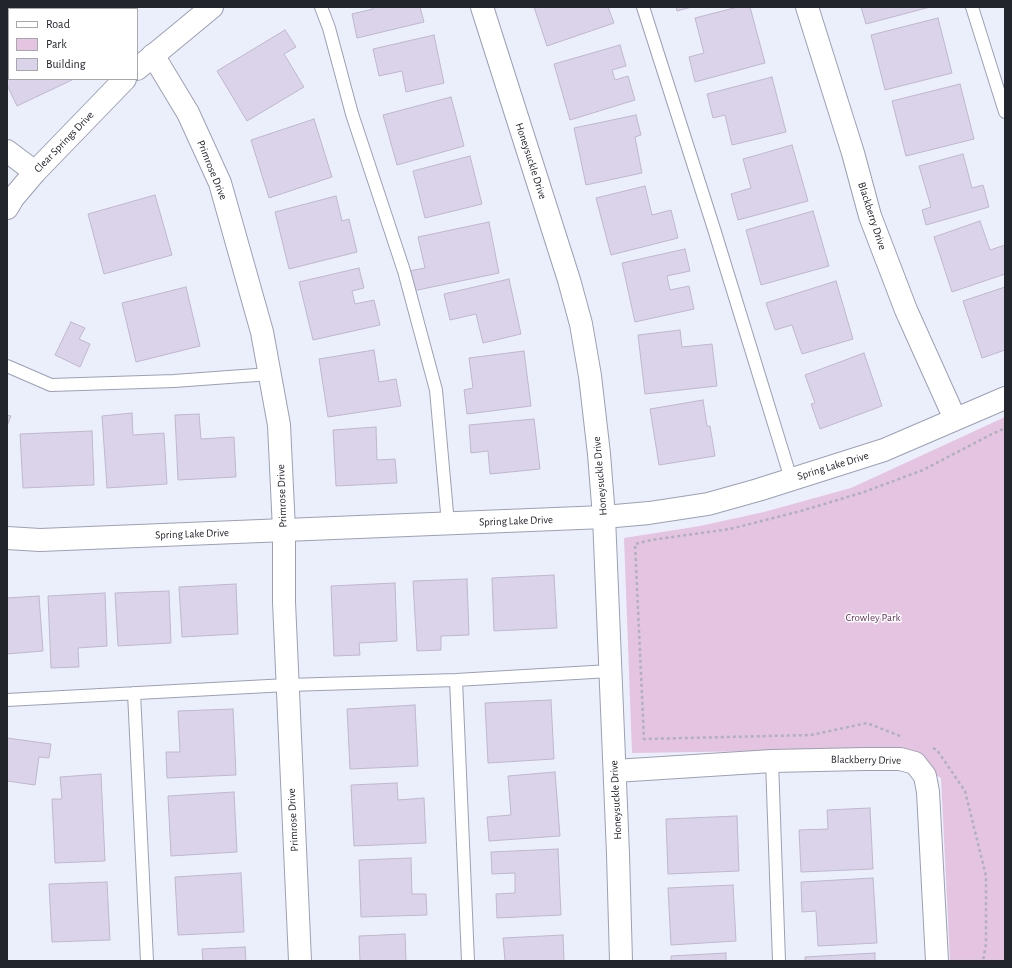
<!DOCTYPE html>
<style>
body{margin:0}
#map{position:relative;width:1012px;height:968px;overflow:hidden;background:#ebeffc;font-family:"Alegreya Sans",sans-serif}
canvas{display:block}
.frame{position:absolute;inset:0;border:8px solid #23252d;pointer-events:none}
.legend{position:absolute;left:8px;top:8px;width:130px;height:72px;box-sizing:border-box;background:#fff;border:1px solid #a7a8ab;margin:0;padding:5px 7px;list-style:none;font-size:12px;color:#23252d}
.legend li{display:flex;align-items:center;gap:8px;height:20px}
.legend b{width:20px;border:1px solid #a7a8ab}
</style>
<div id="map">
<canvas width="1012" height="968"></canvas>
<div class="frame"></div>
<ul class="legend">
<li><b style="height:5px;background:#fff"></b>Road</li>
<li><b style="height:11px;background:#e4c4e0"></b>Park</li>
<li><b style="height:11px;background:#dbd3e9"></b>Building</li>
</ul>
</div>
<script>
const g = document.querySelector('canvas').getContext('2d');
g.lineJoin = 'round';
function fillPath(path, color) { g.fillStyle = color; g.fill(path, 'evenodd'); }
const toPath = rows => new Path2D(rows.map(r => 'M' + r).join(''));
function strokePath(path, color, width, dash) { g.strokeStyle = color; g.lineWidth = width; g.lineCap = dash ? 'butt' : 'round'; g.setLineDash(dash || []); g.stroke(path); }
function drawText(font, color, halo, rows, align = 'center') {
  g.font = font + ' "Alegreya Sans",sans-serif'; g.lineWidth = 3; g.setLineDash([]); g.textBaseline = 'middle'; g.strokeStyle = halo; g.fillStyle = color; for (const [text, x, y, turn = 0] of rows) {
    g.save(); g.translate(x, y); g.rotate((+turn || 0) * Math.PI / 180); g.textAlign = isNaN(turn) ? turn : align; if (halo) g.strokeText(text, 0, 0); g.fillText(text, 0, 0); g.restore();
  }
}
const green = toPath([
 [1005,417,1005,961,950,961,941,778,894,749,632,753,624,538,700,526,764,512,851,488]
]);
const building = toPath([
 [7,7,24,7,24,9,9,9,9,26,7,27,7,7],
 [96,7,115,7,110,9,97,9,96,7],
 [372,7,420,7,424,22,357,38,352,14,373,9,372,7],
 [534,7,608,7,614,23,547,46,534,7],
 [676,7,692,7,677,11,676,7],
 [738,7,750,7,765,63,695,82,689,57,704,53,695,18,738,7],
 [861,7,930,7,866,24,861,7],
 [938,18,952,73,885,90,871,35,938,18],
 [285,30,296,47,284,54,304,87,247,121,217,71,285,30],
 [434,35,444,83,406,92,402,71,379,76,373,49,434,35],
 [620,45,626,66,612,70,615,80,628,76,635,100,570,120,554,64,620,45],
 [9,64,9,79,74,79,17,106,7,85,7,65,9,64],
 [772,77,786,132,732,145,725,115,713,118,707,94,772,77],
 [960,84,974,139,906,156,892,101,960,84],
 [451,97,464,146,397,165,383,115,451,97],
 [636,115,641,135,635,137,642,173,586,185,574,128,636,115],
 [314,119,332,177,269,198,251,140,314,119],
 [792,145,808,201,738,220,731,194,751,188,743,159,792,145],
 [963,154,972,188,983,185,989,207,926,225,922,210,931,207,919,166,963,154],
 [470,156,482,204,425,218,413,171,470,156],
 [645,186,652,215,671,210,678,238,611,255,596,198,645,186],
 [155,195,172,255,104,274,88,214,155,195],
 [336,196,342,221,349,219,357,252,289,269,275,212,336,196],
 [813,211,829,266,761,285,746,230,813,211],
 [980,221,990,250,1005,245,1005,274,952,292,934,237,980,221],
 [489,222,499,273,413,291,409,271,425,268,418,237,489,222],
 [685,249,690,271,667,276,670,290,689,286,694,309,635,322,622,263,685,249],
 [359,268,364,288,352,291,355,304,374,300,380,325,313,340,299,282,359,268],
 [509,279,521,334,483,343,476,314,450,320,444,294,509,279],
 [836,281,853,339,802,354,792,325,775,330,766,303,836,281],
 [186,287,200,346,136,362,122,303,186,287],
 [1005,287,1005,350,982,358,963,301,1005,287],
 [71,322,85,328,79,339,90,344,80,367,55,355,71,322],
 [680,330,682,347,712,344,717,386,645,394,638,335,680,330],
 [374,350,379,382,396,379,401,406,328,417,319,359,374,350],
 [524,351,531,406,467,414,464,390,473,388,469,358,524,351],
 [864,353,882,406,820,429,811,404,815,403,805,375,864,353],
 [703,400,707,426,710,426,715,456,659,465,650,409,703,400],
 [132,413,133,435,164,433,167,484,107,488,102,416,132,413],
 [199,414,201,439,234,437,236,477,178,480,175,415,199,414],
 [7,415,11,416,7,426,7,415],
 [534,419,540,469,490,474,488,451,471,453,469,425,534,419],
 [376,427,377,460,395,459,397,483,336,486,333,430,376,427],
 [92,431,94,485,23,488,20,434,92,431],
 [554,575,557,628,494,631,492,578,554,575],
 [467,579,469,635,441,636,441,650,417,651,413,581,467,579],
 [395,583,397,641,359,643,360,655,334,656,331,586,395,583],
 [236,584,238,634,182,637,179,587,236,584],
 [169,591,171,643,118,646,115,593,169,591],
 [105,593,107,646,78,648,79,667,51,668,48,596,105,593],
 [39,596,43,651,7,654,7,598,39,596],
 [551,700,554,759,488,763,485,703,551,700],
 [415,705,418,766,350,769,347,709,415,705],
 [233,709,236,775,167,778,166,752,180,752,178,711,233,709],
 [7,738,51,744,49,758,39,757,35,785,7,781,7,738],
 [555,772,560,836,489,841,487,817,511,815,508,776,555,772],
 [101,774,105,861,55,863,52,799,62,799,60,777,101,774],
 [397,783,398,800,424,798,426,843,354,846,351,785,397,783],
 [234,792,237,852,171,856,168,796,234,792],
 [870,808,873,869,801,872,799,830,828,829,827,810,870,808],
 [737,816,739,871,668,874,666,819,737,816],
 [558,849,561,915,497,918,496,894,515,893,515,873,492,874,491,852,558,849],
 [411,858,412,894,426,894,427,915,361,917,359,860,411,858],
 [241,873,244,932,178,935,175,877,241,873],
 [873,878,877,943,818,946,816,911,802,912,801,882,873,878],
 [107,882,110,940,52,942,49,884,107,882],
 [733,885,736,941,671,945,668,888,733,885],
 [405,934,406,961,360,961,359,936,405,934],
 [563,935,564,961,505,961,503,938,563,935],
 [245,947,246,961,203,961,202,949,245,947],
 [726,953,726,961,671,961,671,956,726,953],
 [875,953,875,961,805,961,805,957,875,953]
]);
const path = toPath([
 [900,736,867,723,811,735,644,739,635,544,651,540,730,529,801,511,864,492,923,470,992,434,1005,428],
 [933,748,937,750,965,791,986,876,986,944,983,961]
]);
const service = toPath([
 [321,7,329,28,352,114,404,271,436,390,448,524],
 [643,7,714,229,791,479],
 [972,7,1005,112],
 [62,9,62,7],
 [7,48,9,47],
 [7,366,51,385,174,381,270,374],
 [456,680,468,961],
 [134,693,147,961],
 [7,700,287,685,456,680,610,671],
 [772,761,779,961]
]);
const minor = toPath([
 [482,7,569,280,581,324,590,376,599,454,604,517,618,854,621,961],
 [807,7,853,153,870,216,906,310,955,419],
 [153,55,188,113,220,183,262,332,279,425,284,530,284,602,300,961],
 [7,151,35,172],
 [615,771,772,761,865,759,900,759,915,763,925,776,928,792,937,961]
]);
const tertiary = toPath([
 [137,69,212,7],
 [7,208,13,198,35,172,125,79],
 [7,538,40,540,604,517,649,513,708,504,758,490,884,450,1005,398]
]);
const streetNames = [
 ["Clear Springs Drive",64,142,-46],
 ["Honeysuckle Drive",531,161,72],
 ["Primrose Drive",212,170,68],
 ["Blackberry Drive",872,216,72],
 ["Spring Lake Drive",833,466,-17],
 ["Honeysuckle Drive",600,476,-95],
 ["Primrose Drive",282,496,-92],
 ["Spring Lake Drive",516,521,-2],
 ["Spring Lake Drive",192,534,-2],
 ["Blackberry Drive",866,760,1],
 ["Honeysuckle Drive",616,800,-93],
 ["Primrose Drive",293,820,-93]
];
const parkNames = [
 ["Crowley Park",873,618]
];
fillPath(green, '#e4c4e0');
fillPath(building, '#dbd3e9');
strokePath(building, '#bfb7cc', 1);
strokePath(service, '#9ba0b5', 14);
strokePath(minor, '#9ba0b5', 24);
strokePath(tertiary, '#9ba0b5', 24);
strokePath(path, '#aeb2bd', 2.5, [3, 3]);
strokePath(service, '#fff', 12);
strokePath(minor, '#fff', 22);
strokePath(tertiary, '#fff', 22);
drawText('11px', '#23252d', '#fff', streetNames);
drawText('11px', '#63345f', '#fff', parkNames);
</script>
